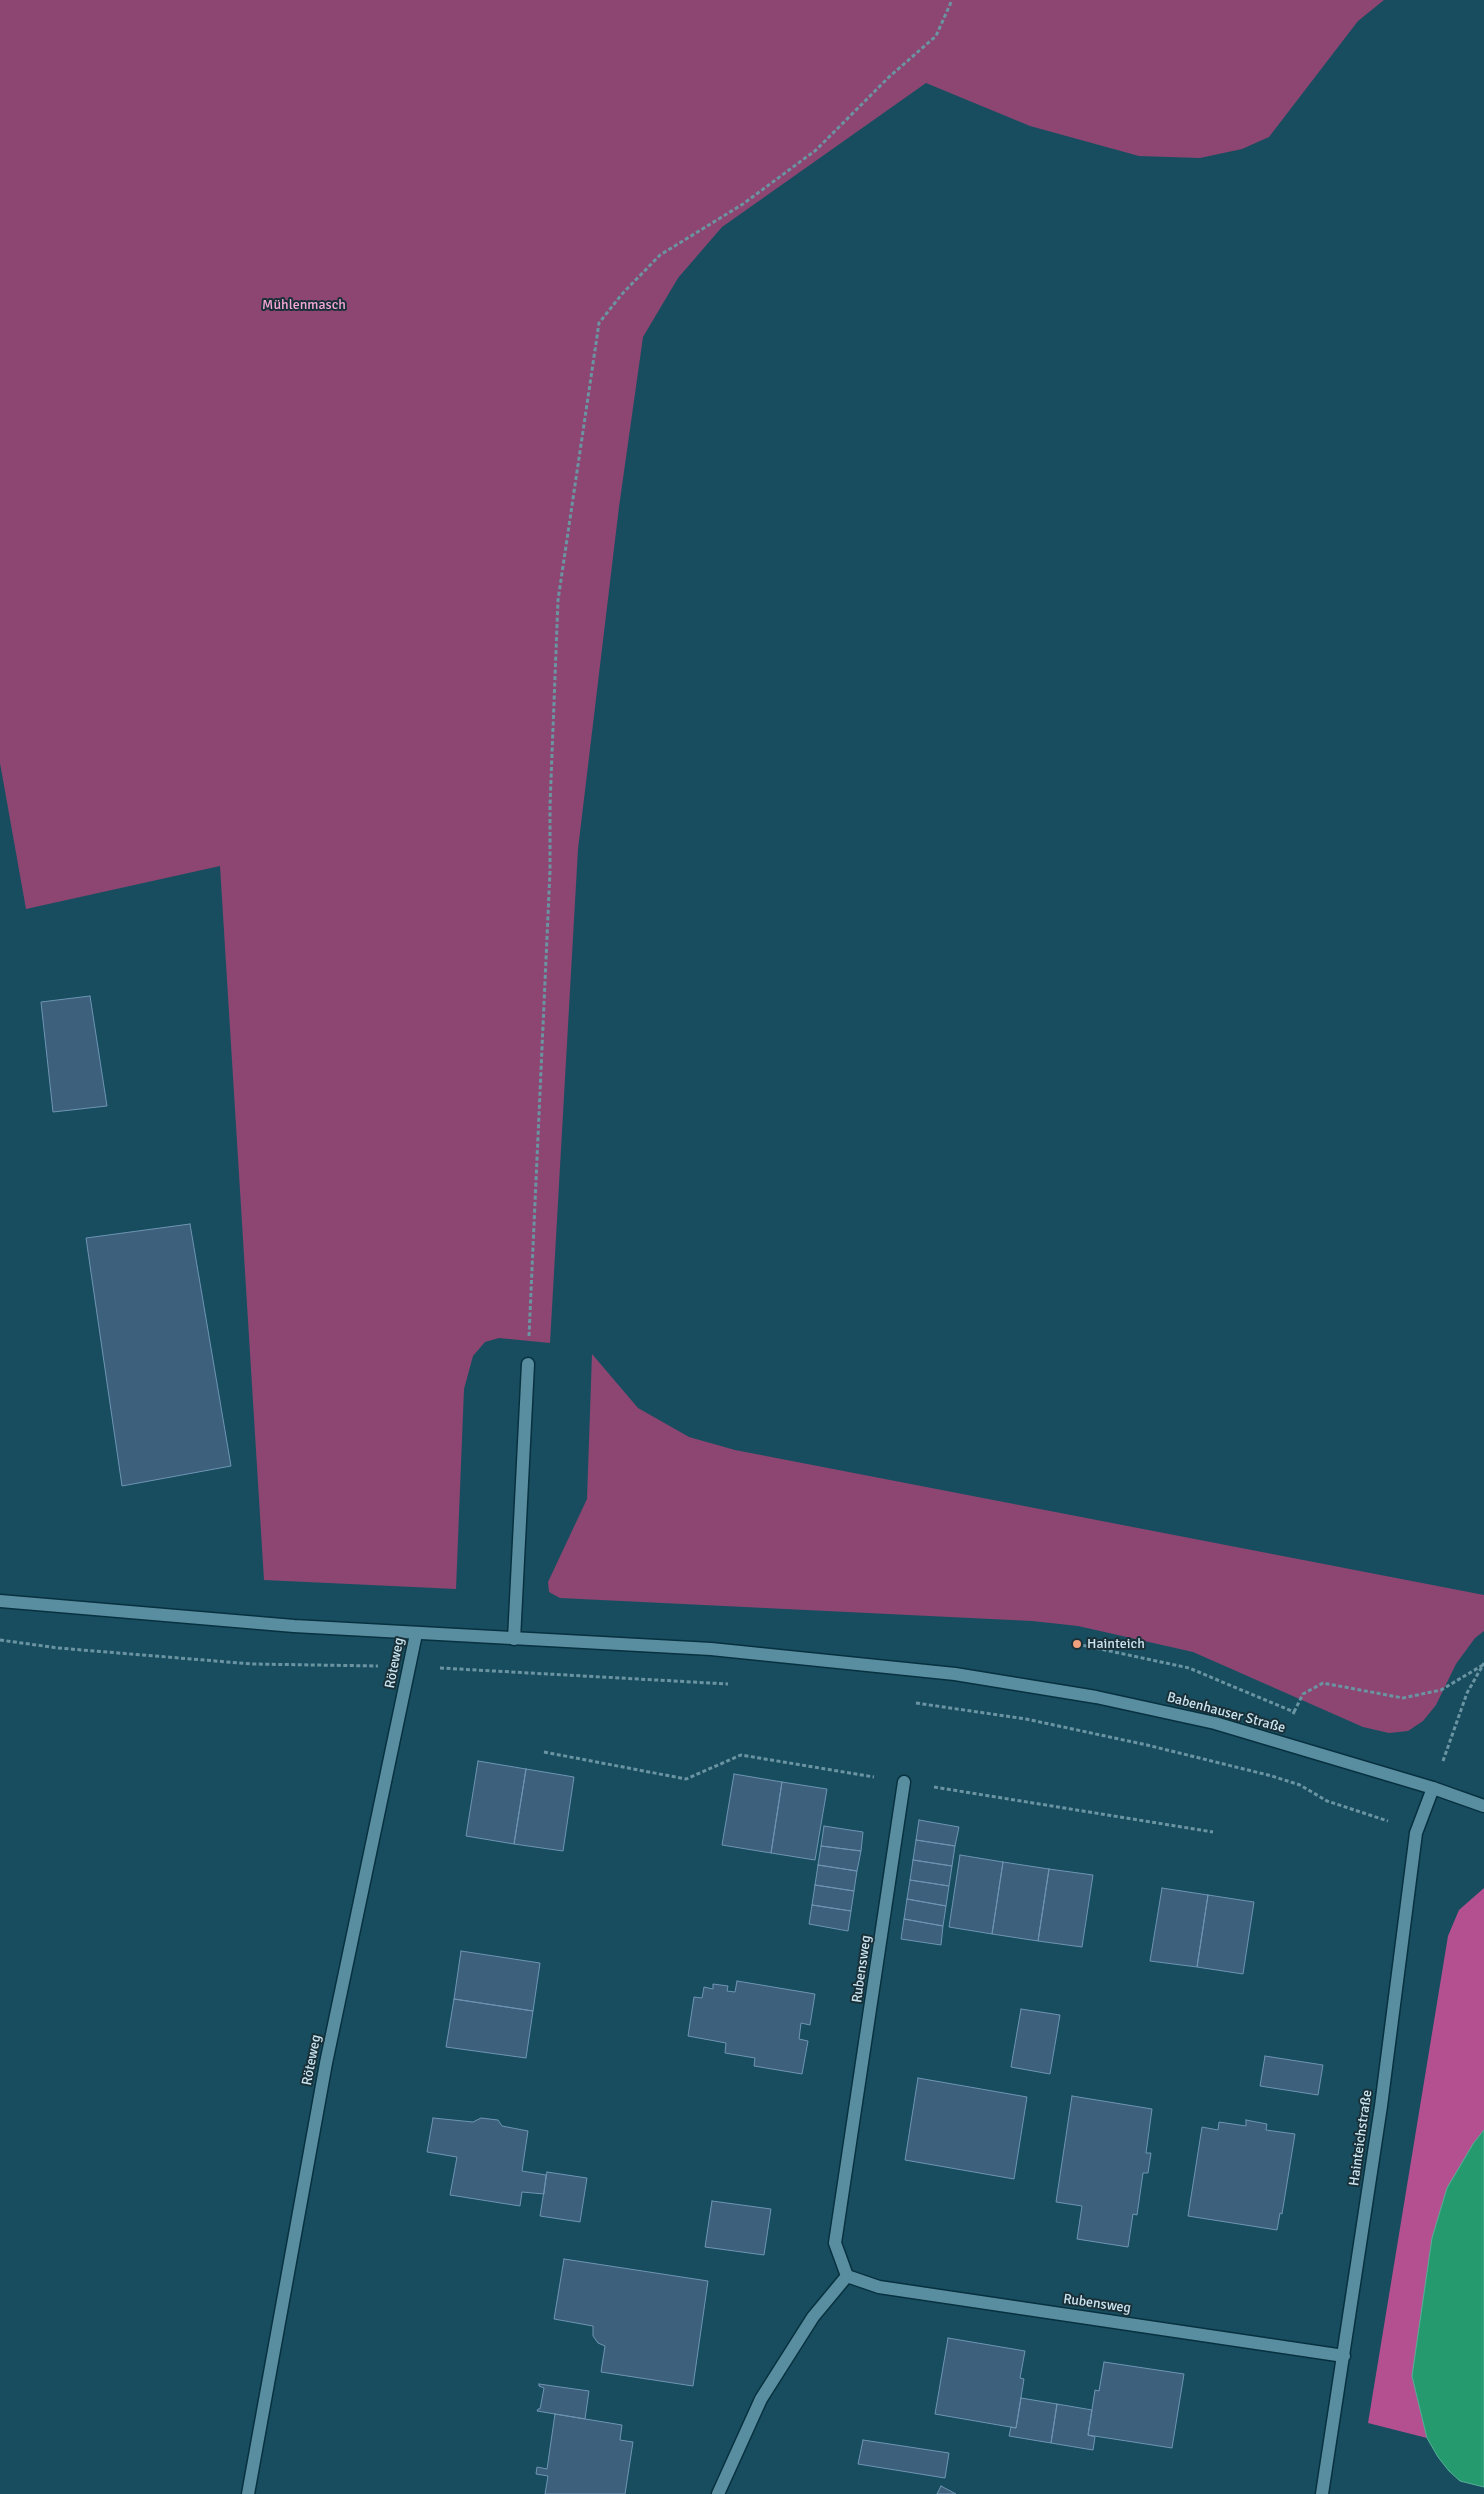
<!DOCTYPE html>
<meta charset="utf-8">
<style>
body{margin:0}
canvas{display:block;background:#174d5f}
</style>
<canvas width="1484" height="2494"></canvas>
<script>
const g = document.querySelector('canvas').getContext('2d');
g.lineJoin = 'round';
function fillPath(path, color) { g.fillStyle = color; g.fill(path, 'evenodd'); }
const toPath = rows => new Path2D(rows.map(r => 'M' + r).join(''));
function strokePath(path, color, width, dash) { g.strokeStyle = color; g.lineWidth = width; g.lineCap = dash ? 'butt' : 'round'; g.setLineDash(dash || []); g.stroke(path); }
function drawText(font, color, halo, rows, align = 'center') {
  g.font = font + ' Signika,sans-serif'; g.lineWidth = 4; g.setLineDash([]); g.textBaseline = 'middle'; g.strokeStyle = halo; g.fillStyle = color; for (const [text, x, y, turn = 0] of rows) {
    g.save(); g.translate(x, y); g.rotate((+turn || 0) * Math.PI / 180); g.textAlign = isNaN(turn) ? turn : align; if (halo) g.strokeText(text, 0, 0); g.fillText(text, 0, 0); g.restore();
  }
}
const green = toPath([
 [0,0,1384,0,1358,21,1269,137,1242,149,1200,158,1139,156,1030,126,926,83,722,227,678,278,643,337,619,507,578,849,550,1343,499,1338,485,1342,473,1356,464,1389,456,1589,264,1580,220,866,26,909,0,763],
 [592,1354,638,1408,689,1437,735,1450,1484,1595,1484,1631,1475,1638,1456,1664,1436,1705,1423,1721,1408,1731,1389,1733,1363,1727,1193,1652,1078,1626,1032,1621,560,1598,549,1592,548,1582,587,1499]
]);
const forest = toPath([
 [1484,1888,1484,2130,1473,2144,1412,2376,1427,2438,1368,2423,1448,1936,1459,1910]
]);
const water = toPath([
 [1484,2130,1484,2487,1460,2481,1449,2471,1438,2457,1427,2438,1412,2376,1432,2238,1447,2188,1473,2144,1484,2130]
]);
const building = toPath([
 [90,996,107,1106,53,1112,41,1002,90,996],
 [190,1224,231,1466,122,1486,86,1238,190,1224],
 [478,1761,526,1769,514,1844,466,1836,478,1761],
 [526,1769,574,1777,563,1851,514,1844,526,1769],
 [734,1774,782,1782,771,1853,722,1845,734,1774],
 [782,1782,827,1789,815,1860,771,1853,782,1782],
 [919,1820,959,1827,955,1846,916,1840,919,1820],
 [824,1826,863,1832,861,1851,821,1846,824,1826],
 [916,1840,955,1846,952,1866,913,1860,916,1840],
 [821,1846,861,1851,857,1871,818,1865,821,1846],
 [960,1855,1003,1862,992,1934,949,1927,960,1855],
 [913,1860,952,1866,949,1886,910,1880,913,1860],
 [1003,1862,1049,1869,1038,1941,992,1934,1003,1862],
 [818,1865,857,1871,854,1891,815,1885,818,1865],
 [1049,1869,1093,1875,1082,1947,1038,1941,1049,1869],
 [910,1880,949,1886,946,1906,907,1899,910,1880],
 [815,1885,854,1891,851,1911,812,1905,815,1885],
 [1162,1888,1208,1895,1197,1967,1150,1961,1162,1888],
 [1208,1895,1254,1902,1243,1974,1197,1967,1208,1895],
 [907,1899,946,1906,943,1926,904,1919,907,1899],
 [812,1905,851,1911,848,1931,809,1924,812,1905],
 [904,1919,943,1926,941,1945,901,1939,904,1919],
 [461,1951,540,1963,533,2011,454,1999,461,1951],
 [737,1981,815,1994,810,2025,801,2023,799,2039,808,2041,802,2074,754,2066,755,2058,725,2053,726,2043,688,2036,694,1997,702,1998,704,1987,713,1989,713,1984,728,1986,727,1991,735,1992,737,1981],
 [454,1999,533,2011,526,2058,446,2047,454,1999],
 [1021,2009,1060,2015,1050,2074,1011,2067,1021,2009],
 [1265,2056,1323,2065,1318,2095,1260,2086,1265,2056],
 [918,2078,1027,2097,1014,2179,905,2160,918,2078],
 [1072,2096,1152,2109,1146,2153,1151,2153,1148,2173,1143,2173,1137,2215,1133,2214,1128,2247,1077,2239,1082,2206,1056,2202,1072,2096],
 [433,2118,473,2122,481,2118,498,2120,502,2126,528,2131,522,2171,546,2175,544,2194,522,2192,520,2206,450,2195,457,2157,427,2152,433,2118],
 [1246,2120,1267,2124,1266,2130,1295,2134,1282,2214,1280,2213,1277,2230,1188,2216,1202,2127,1218,2130,1219,2122,1246,2126,1246,2120],
 [547,2172,587,2178,580,2222,540,2216,547,2172],
 [712,2201,771,2209,764,2255,705,2247,712,2201],
 [564,2259,708,2281,693,2386,601,2372,605,2346,598,2343,593,2336,593,2326,554,2319,564,2259],
 [948,2338,1025,2351,1020,2378,1024,2379,1016,2428,935,2414,948,2338],
 [1104,2362,1184,2374,1172,2448,1088,2435,1095,2390,1099,2391,1104,2362],
 [539,2384,589,2391,585,2419,537,2411,538,2409,540,2409,544,2388,539,2386,539,2384],
 [1021,2398,1057,2404,1051,2443,1009,2436,1011,2427,1016,2428,1021,2398],
 [1057,2404,1092,2410,1088,2435,1095,2437,1093,2450,1051,2443,1057,2404],
 [555,2414,622,2425,620,2440,633,2442,625,2494,545,2494,548,2476,536,2474,537,2467,547,2469,555,2414],
 [863,2440,949,2453,945,2478,858,2464,863,2440],
 [941,2486,956,2494,937,2494,941,2486]
]);
const path = toPath([
 [529,1336,550,871,550,805,558,600,599,323,622,294,660,255,743,204,816,150,889,77,936,36,952,0],
 [0,1640,58,1648,252,1664,378,1666],
 [1077,1644,1189,1668,1294,1712,1293,1714],
 [440,1668,728,1684],
 [916,1703,1026,1719,1147,1745,1272,1776,1300,1785,1327,1801,1388,1821],
 [1294,1712,1303,1694,1323,1683,1403,1698,1441,1690,1483,1665],
 [544,1752,686,1779,741,1755,874,1777],
 [1443,1761,1467,1693,1484,1663],
 [934,1787,1213,1832]
]);
const lane = toPath([
 [514,1639,528,1364]
]);
const street = toPath([
 [847,2276,879,2287,1344,2356],
 [847,2276,835,2243,904,1782],
 [248,2494,326,2063,416,1634],
 [718,2494,761,2399,813,2317,847,2276],
 [1322,2494,1381,2106,1416,1833,1433,1788]
]);
const secondary = toPath([
 [0,1601,294,1626,711,1649,955,1674,1096,1697,1215,1723,1433,1788,1484,1806]
]);
const markers = [
 [1077,1644,5,"#f2a17e"]
];
const parkNames = [
 ["Mühlenmasch",304,305]
];
const poiNames = [
 ["Hainteich",1087,1644]
];
const streetNames = [
 ["Röteweg",395,1663,-79],
 ["Babenhauser Straße",1226,1713,15],
 ["Rubensweg",862,1969,-82],
 ["Röteweg",312,2060,-79],
 ["Hainteichstraße",1361,2138,-82],
 ["Rubensweg",1097,2304,8]
];
fillPath(green, '#8c4671');
fillPath(forest, '#b45090');
fillPath(water, '#259a6f');
strokePath(water, '#57b096', 1);
fillPath(building, '#3d617d');
strokePath(building, '#6e94b3', 1);
strokePath(lane, '#07313f', 15);
strokePath(street, '#07313f', 15);
strokePath(secondary, '#07313f', 15);
strokePath(path, '#6b94a2', 3, [4, 2.5]);
strokePath(lane, '#598da0', 12);
strokePath(street, '#598da0', 12);
strokePath(secondary, '#598da0', 12);
for (const [x, y, r, color] of markers) { const dot = new Path2D(); dot.arc(x, y, r, 0, 2 * Math.PI); g.fillStyle = color; g.fill(dot); strokePath(dot, '#1a3038', 2); }
drawText('14px', '#f5a7d5', '#1a3038', parkNames);
drawText('14px', '#cbe5f0', '#1a3038', poiNames, 'left');
drawText('14px', '#cbe5f0', '#1a3038', streetNames);
</script>
